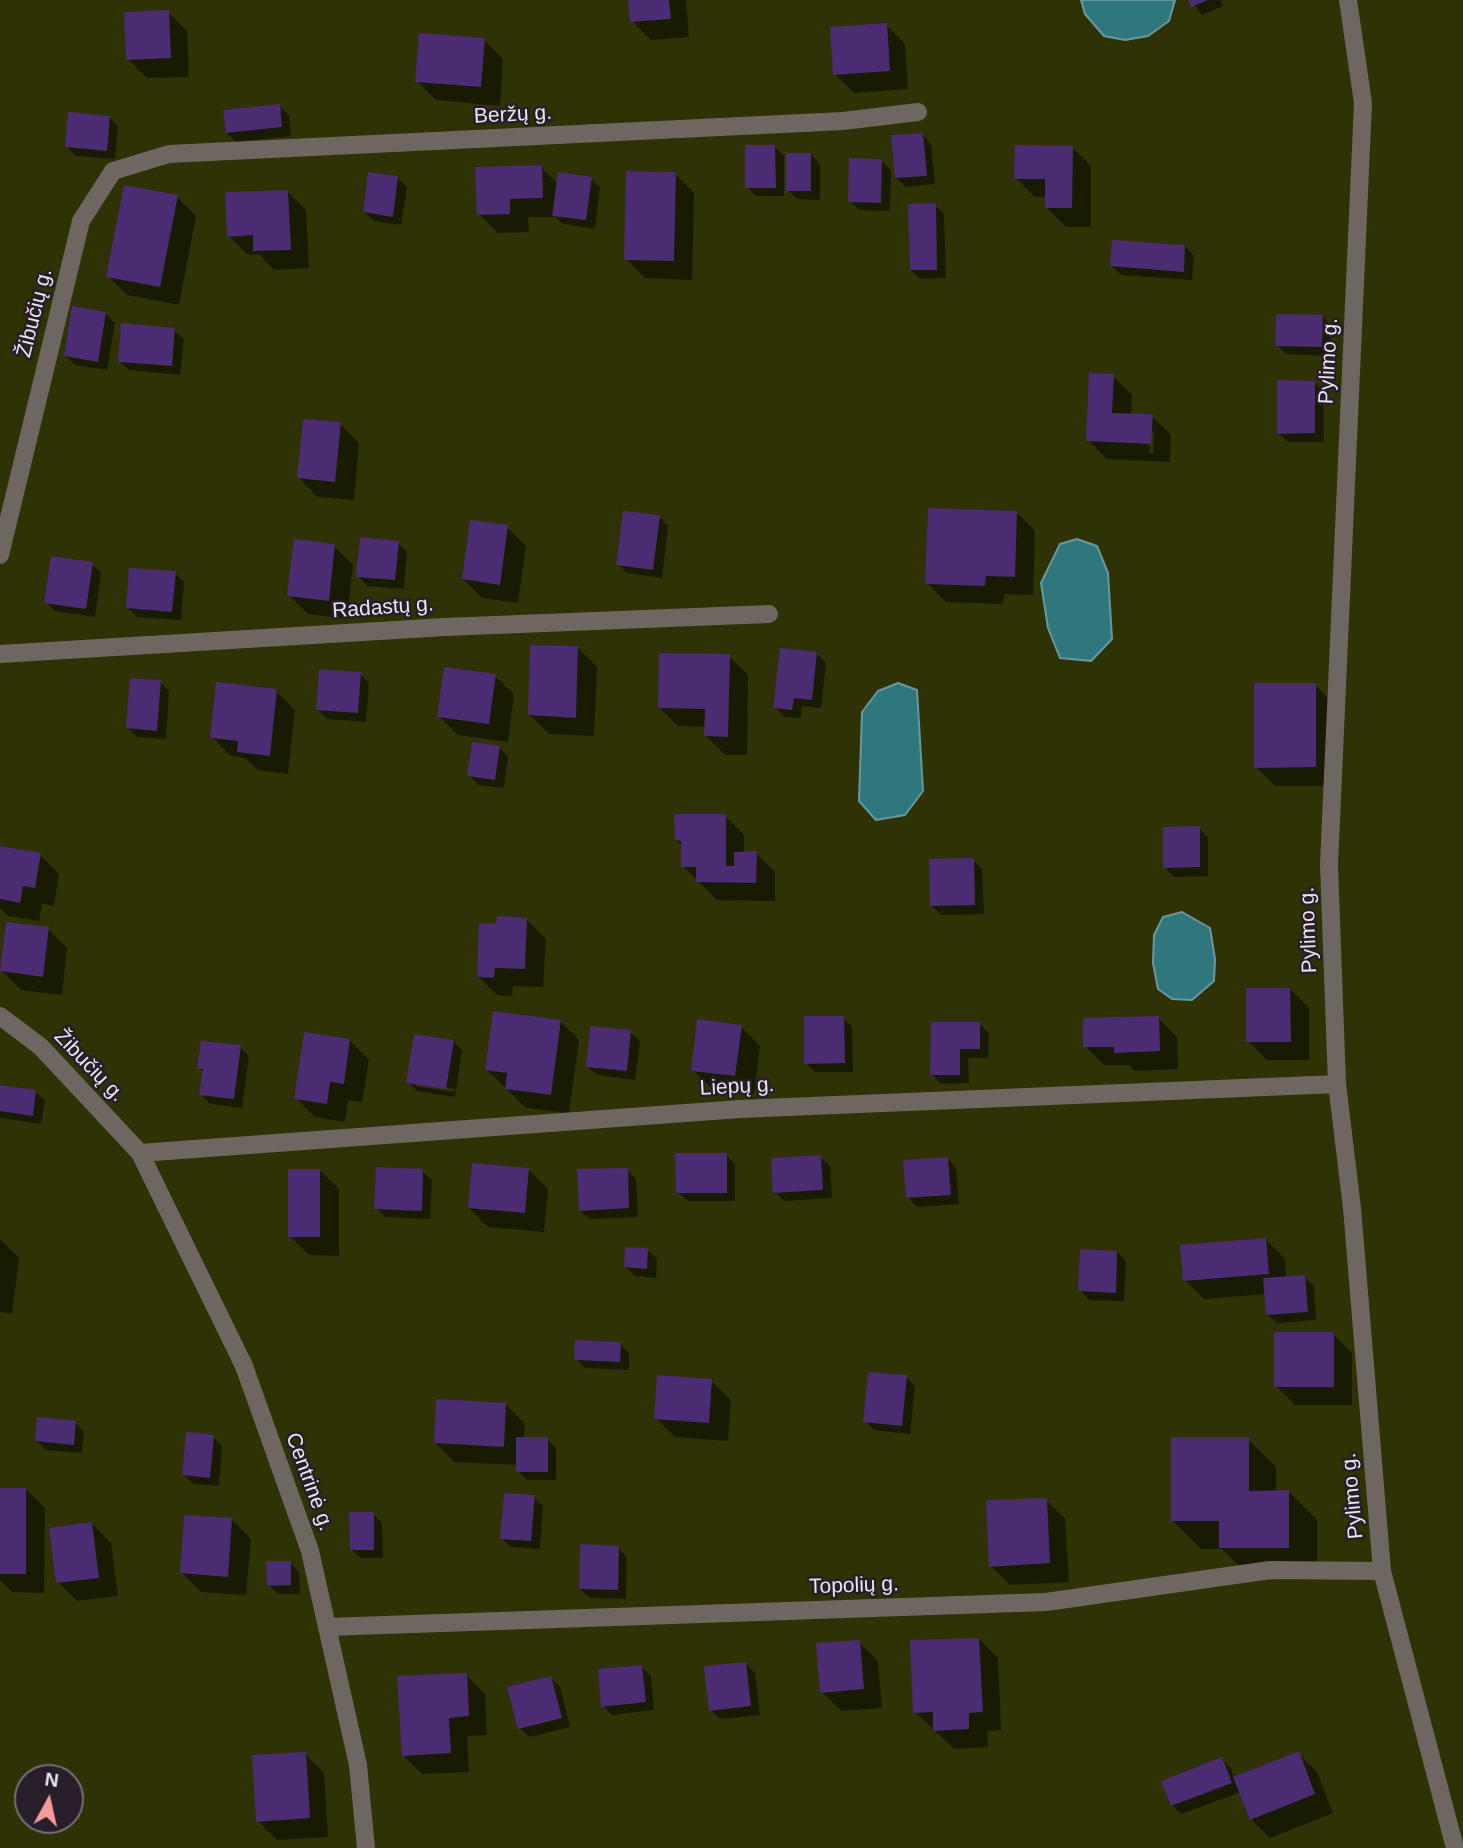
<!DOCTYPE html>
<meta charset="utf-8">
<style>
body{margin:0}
#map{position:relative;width:1463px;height:1848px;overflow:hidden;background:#281e2a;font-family:Arial,sans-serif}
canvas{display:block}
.north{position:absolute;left:14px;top:1764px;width:70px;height:70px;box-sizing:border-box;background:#281e2a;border:2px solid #766d78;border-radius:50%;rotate:8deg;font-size:19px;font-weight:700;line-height:28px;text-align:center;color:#ebe4ed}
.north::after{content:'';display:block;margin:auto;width:24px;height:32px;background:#f59b9c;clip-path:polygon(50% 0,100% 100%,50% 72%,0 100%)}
</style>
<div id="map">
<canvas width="1463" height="1848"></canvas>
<div class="north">N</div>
</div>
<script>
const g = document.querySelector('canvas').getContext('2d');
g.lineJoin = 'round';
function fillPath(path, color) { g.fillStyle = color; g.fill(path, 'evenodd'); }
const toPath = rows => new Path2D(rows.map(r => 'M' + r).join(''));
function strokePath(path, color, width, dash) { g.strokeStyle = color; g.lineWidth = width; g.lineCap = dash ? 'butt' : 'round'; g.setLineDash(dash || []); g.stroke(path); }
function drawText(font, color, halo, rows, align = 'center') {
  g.font = font + ' Arial,sans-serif'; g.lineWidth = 5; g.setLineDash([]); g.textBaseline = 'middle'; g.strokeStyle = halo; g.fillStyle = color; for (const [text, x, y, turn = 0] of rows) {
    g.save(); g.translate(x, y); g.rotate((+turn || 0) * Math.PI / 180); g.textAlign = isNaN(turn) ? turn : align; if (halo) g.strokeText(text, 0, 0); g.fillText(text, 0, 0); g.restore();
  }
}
const green = toPath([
 [0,0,1463,0,1463,1848,0,1848],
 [28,1778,70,1778,70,1820,28,1820]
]);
const water = toPath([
 [1081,0,1175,0,1169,21,1148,36,1125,40,1104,36,1085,14,1081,0],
 [1077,539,1097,546,1108,573,1112,639,1091,661,1060,658,1048,628,1041,583,1060,544,1077,539],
 [898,683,917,690,923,791,905,815,876,820,859,801,862,712,878,691,898,683],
 [1182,912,1210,928,1215,959,1214,981,1192,1000,1172,999,1158,989,1153,963,1154,935,1163,917,1182,912]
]);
const shadow = toPath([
 [630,0,686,0,689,37,651,40,632,21],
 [1190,0,1221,0,1223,6,1202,15],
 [168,12,187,31,189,77,147,78,128,59],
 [886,25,905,44,908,89,854,93,835,74],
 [484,40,503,59,500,106,436,100,417,81],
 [279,106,289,115,291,136,236,142,227,133],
 [109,117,118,126,115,159,76,156,67,147],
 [922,134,931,144,935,184,906,187,896,178],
 [775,147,784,156,784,196,756,196,747,187],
 [1072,147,1091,166,1091,227,1066,227,1047,208,1047,197,1035,197,1016,178],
 [811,154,820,164,820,200,797,199,788,190],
 [882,161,891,170,890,211,859,210,850,201],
 [541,167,558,184,591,178,600,188,595,229,563,224,555,217,528,217,529,232,498,233,479,214],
 [675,174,694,193,692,280,645,278,626,259],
 [398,178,407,187,401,225,374,221,364,212],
 [287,191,306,210,309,268,274,270,259,254,248,255,229,236],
 [177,197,196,216,179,305,127,295,108,276],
 [935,205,944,214,946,278,920,279,911,270],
 [1185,246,1194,256,1192,280,1121,275,1112,266],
 [105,313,115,323,107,370,75,365,66,356],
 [1322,316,1331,325,1330,356,1286,354,1277,345],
 [174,330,184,339,180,375,129,370,119,361],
 [1113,376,1132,395,1131,415,1152,416,1171,435,1170,462,1107,459,1088,440],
 [1150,432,1154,432,1153,453,1149,453],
 [1314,382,1323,392,1324,442,1288,442,1279,433],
 [340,424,359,443,354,500,318,497,299,478],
 [1016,512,1035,531,1033,595,1004,594,1003,604,946,602,927,583],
 [659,517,668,526,662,578,627,573,618,564],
 [507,527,526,546,518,603,482,598,463,579],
 [398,543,407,552,404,589,367,586,358,576],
 [334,546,353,565,347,619,308,614,289,595],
 [92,564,101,573,95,617,55,611,46,602],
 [175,573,184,582,181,620,137,617,128,608],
 [578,648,597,667,594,736,549,734,530,715],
 [817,654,826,663,821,708,802,706,801,718,784,717,775,707],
 [729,656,748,675,747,755,725,755,706,736,706,727,678,726,659,707],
 [360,674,369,683,366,722,327,719,318,710],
 [495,676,514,695,508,742,458,735,439,716],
 [160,682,169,691,166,739,137,737,128,728],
 [1315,685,1334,704,1334,786,1275,786,1256,767],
 [276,691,295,710,288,774,258,770,245,758,231,756,212,737],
 [499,747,508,757,504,788,478,785,469,775],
 [725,816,744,835,744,853,756,853,775,872,775,901,717,900,683,866,683,846,676,840],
 [1199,828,1208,837,1208,876,1174,877,1165,867],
 [0,848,40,855,59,874,54,906,42,904,39,921,8,916,0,908],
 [973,860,982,869,984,914,941,915,932,906],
 [527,920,546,939,543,987,513,986,512,996,497,995,478,976,498,925],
 [48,929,67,948,62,995,21,990,2,971],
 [1290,989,1309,1008,1309,1060,1267,1060,1248,1041],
 [843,1018,852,1027,853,1072,815,1072,806,1063],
 [1158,1018,1177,1037,1178,1069,1134,1071,1129,1065,1104,1065,1085,1046],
 [560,1021,579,1040,569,1113,526,1108,487,1070],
 [979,1024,989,1033,988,1058,968,1058,969,1083,941,1084,932,1074],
 [741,1027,760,1046,754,1094,712,1089,693,1070],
 [630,1032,640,1041,635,1080,597,1075,587,1066],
 [350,1041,369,1060,362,1102,348,1100,345,1122,315,1117,296,1098],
 [453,1041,462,1050,455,1097,417,1091,408,1082],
 [416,1082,455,1089,454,1092,416,1086],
 [240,1047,249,1056,242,1108,210,1104,201,1095,204,1073,199,1068],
 [0,1086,35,1091,45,1101,41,1124,0,1118],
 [726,1155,735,1164,735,1201,687,1201,678,1192],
 [820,1157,830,1166,832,1198,784,1201,775,1192],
 [947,1158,956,1168,959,1204,917,1207,908,1197],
 [320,1170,339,1189,339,1256,309,1255,290,1236],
 [529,1170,548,1189,544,1232,488,1227,469,1208],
 [627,1170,636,1179,638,1217,589,1219,580,1210],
 [422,1171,432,1180,430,1219,385,1217,376,1208],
 [0,1239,19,1258,12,1314,0,1312],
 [1266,1240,1285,1259,1286,1278,1304,1277,1314,1286,1316,1320,1277,1323,1267,1314,1266,1294,1204,1299,1185,1280],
 [648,1250,657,1259,656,1278,635,1276,626,1267],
 [1117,1252,1126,1261,1124,1301,1089,1300,1080,1290],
 [1333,1334,1352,1353,1352,1405,1295,1405,1276,1386],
 [620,1344,629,1353,629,1370,585,1368,576,1359],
 [906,1377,915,1386,910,1434,874,1430,865,1421],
 [711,1381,731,1400,728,1441,675,1437,656,1418],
 [506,1405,525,1424,524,1439,547,1439,556,1448,556,1480,527,1480,518,1471,518,1465,454,1462,435,1442],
 [75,1422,84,1432,82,1453,46,1450,37,1441],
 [213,1437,222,1446,219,1486,193,1484,183,1474],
 [1248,1439,1276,1467,1276,1492,1289,1492,1317,1520,1317,1575,1249,1576,1222,1549,1201,1549,1173,1521],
 [0,1489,26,1489,45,1508,44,1593,12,1592,0,1580],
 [534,1497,543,1506,540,1549,511,1547,501,1538],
 [1046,1500,1065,1519,1069,1582,1010,1585,991,1566],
 [373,1514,382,1523,383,1558,360,1558,351,1549],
 [232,1520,251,1539,246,1595,201,1592,182,1573],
 [92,1524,111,1543,118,1596,77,1601,58,1582],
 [618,1548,627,1557,626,1599,590,1598,580,1589],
 [290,1562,299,1572,300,1594,278,1594,269,1585],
 [979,1639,998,1658,1001,1730,987,1731,988,1747,954,1749,915,1712],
 [859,1642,878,1661,882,1708,841,1711,822,1692],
 [746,1664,755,1673,760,1715,720,1719,711,1710],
 [642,1667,651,1676,654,1710,612,1715,603,1706],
 [466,1675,485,1694,487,1735,467,1736,469,1772,422,1774,403,1755],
 [551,1678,560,1687,570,1727,529,1737,520,1728],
 [1298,1753,1317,1772,1333,1813,1270,1838,1251,1819,1241,1792,1181,1814,1172,1805,1222,1759,1231,1768,1234,1778],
 [305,1754,324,1773,328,1837,277,1840,258,1821]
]);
const building = toPath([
 [628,0,669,0,671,19,630,22],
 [1188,0,1208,0,1191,7],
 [169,10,171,58,126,60,124,12],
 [887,23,890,71,833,75,830,27],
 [419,33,485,38,481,87,415,82],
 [280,104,282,127,226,133,223,110],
 [68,112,110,116,107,151,65,147],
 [923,133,927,176,895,178,891,135],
 [745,145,775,145,776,188,745,188],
 [1015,145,1073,146,1072,208,1045,208,1045,179,1014,179],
 [786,153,811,153,811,191,786,191],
 [849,158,882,159,881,203,848,202],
 [542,165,543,198,510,199,510,214,477,215,475,167],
 [626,171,676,172,674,261,624,260],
 [368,172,398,176,393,217,363,212],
 [558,172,592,177,586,220,552,216],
 [124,185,178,195,160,287,106,277],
 [288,190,291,250,253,251,253,235,227,237,225,192],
 [936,203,937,270,910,270,908,204],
 [1112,240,1185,245,1184,272,1110,266],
 [72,306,106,312,98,362,64,356],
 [1276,314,1323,315,1322,347,1275,346],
 [121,323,175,328,172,366,118,362],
 [1089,373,1114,374,1112,413,1153,414,1151,444,1086,441],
 [1277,380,1315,381,1315,433,1277,434],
 [303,419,341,422,335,482,297,478],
 [928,508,1017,511,1015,577,986,576,985,586,925,584],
 [623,511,660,515,653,570,616,565],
 [470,520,508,525,500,585,462,579],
 [360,537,399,541,395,580,356,577],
 [294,539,335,544,329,601,287,596],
 [51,556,93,562,86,609,44,603],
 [129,568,176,571,172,612,126,608],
 [530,645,578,646,576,718,528,715],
 [780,648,817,652,812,700,794,698,792,710,773,708],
 [659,653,730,654,728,737,704,736,705,709,658,708],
 [444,667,496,674,489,724,437,717],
 [319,669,361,672,358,713,316,710],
 [130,678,161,680,157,731,126,728],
 [216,682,277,689,270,756,237,752,238,741,210,738],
 [1254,683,1316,683,1316,767,1254,768],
 [472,742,500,746,495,780,467,776],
 [674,814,726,814,726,866,734,866,734,852,757,851,756,883,696,882,696,867,681,867,681,841,675,840],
 [1200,826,1200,867,1163,868,1163,827],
 [0,846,41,853,35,888,23,886,20,903,0,899],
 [974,858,975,905,930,906,929,859],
 [497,916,527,918,525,969,495,968,494,978,477,977,479,923,496,924],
 [6,922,49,927,43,977,0,971],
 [1246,988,1290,988,1291,1042,1246,1042],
 [493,1011,561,1020,551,1095,505,1089,507,1073,485,1070],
 [804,1016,844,1016,845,1063,804,1064],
 [1159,1016,1160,1051,1114,1053,1114,1047,1083,1047,1083,1018],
 [697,1019,742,1025,735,1076,691,1071],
 [931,1022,980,1022,980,1049,960,1049,960,1075,930,1075],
 [590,1026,631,1030,627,1071,586,1067],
 [304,1032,350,1039,344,1084,330,1082,327,1104,294,1099],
 [414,1034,454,1040,446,1089,406,1083],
 [201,1041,241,1045,234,1099,199,1095,203,1069,197,1069],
 [0,1085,36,1090,33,1116,0,1111],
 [675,1153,727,1153,727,1193,676,1193],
 [821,1155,823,1190,773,1193,771,1158],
 [948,1157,951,1195,906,1198,903,1160],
 [472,1163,529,1168,525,1213,468,1208],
 [376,1167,423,1169,422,1211,374,1209],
 [628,1168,629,1208,579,1211,577,1169],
 [288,1169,320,1169,320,1237,288,1237],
 [1266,1238,1269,1274,1183,1281,1180,1245],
 [625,1247,648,1248,647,1269,624,1267],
 [1080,1249,1117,1251,1116,1293,1078,1291],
 [1305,1275,1308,1312,1266,1315,1263,1278],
 [1274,1332,1334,1332,1334,1387,1274,1387],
 [575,1340,621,1342,620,1362,574,1360],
 [868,1372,907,1375,902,1426,863,1422],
 [657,1375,712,1379,709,1423,654,1419],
 [436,1399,506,1403,504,1447,434,1443],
 [37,1417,76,1421,74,1445,35,1441],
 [186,1432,214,1435,210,1478,182,1475],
 [516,1437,548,1437,548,1472,516,1472],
 [1171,1437,1249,1437,1249,1491,1289,1490,1289,1548,1219,1548,1219,1521,1171,1521],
 [0,1488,26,1488,26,1574,0,1574],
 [504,1493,535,1495,531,1541,500,1539],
 [1047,1498,1050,1563,989,1567,986,1500],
 [349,1512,374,1512,374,1550,350,1550],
 [184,1515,232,1518,228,1577,180,1573],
 [92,1522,99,1578,56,1583,49,1528],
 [580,1544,619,1546,618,1590,579,1589],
 [266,1561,291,1561,291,1585,267,1586],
 [979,1638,983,1712,969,1713,969,1729,933,1731,933,1712,913,1713,910,1640],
 [860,1640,864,1689,820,1693,816,1643],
 [746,1662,751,1706,709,1711,704,1666],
 [642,1665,646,1702,601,1707,598,1669],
 [467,1673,469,1716,449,1718,451,1753,402,1756,397,1676],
 [551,1676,562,1718,518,1729,507,1687],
 [1299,1751,1315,1794,1250,1820,1233,1777],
 [306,1752,310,1818,256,1822,252,1755],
 [1222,1757,1232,1783,1171,1806,1161,1781]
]);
const street = toPath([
 [1348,0,1363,103,1329,865,1337,1084,1352,1208,1382,1571,1455,1848],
 [0,555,81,221,113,171,169,154,843,121,918,112],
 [0,654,445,627,769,614],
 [0,1016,41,1047,140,1153,244,1366,310,1551,358,1765,366,1848],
 [140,1153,740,1109,1337,1084],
 [327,1627,1046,1602,1270,1570,1382,1571]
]);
const streetNames = [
 ["Beržų g.",513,115,-3],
 ["Žibučių g.",35,313,-76],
 ["Pylimo g.",1329,361,-87],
 ["Radastų g.",383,608,-4],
 ["Pylimo g.",1309,930,-92],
 ["Žibučių g.",89,1066,46],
 ["Liepų g.",737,1087,-3],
 ["Centrinė g.",309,1482,70],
 ["Pylimo g.",1353,1496,-95],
 ["Topolių g.",854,1586,-2]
];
fillPath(green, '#2f3205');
fillPath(water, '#30777d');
strokePath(water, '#68989f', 2);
fillPath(shadow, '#0007');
fillPath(building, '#4b2b71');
strokePath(street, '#6e6761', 18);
drawText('21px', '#ebe4ed', '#281e2a', streetNames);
</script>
